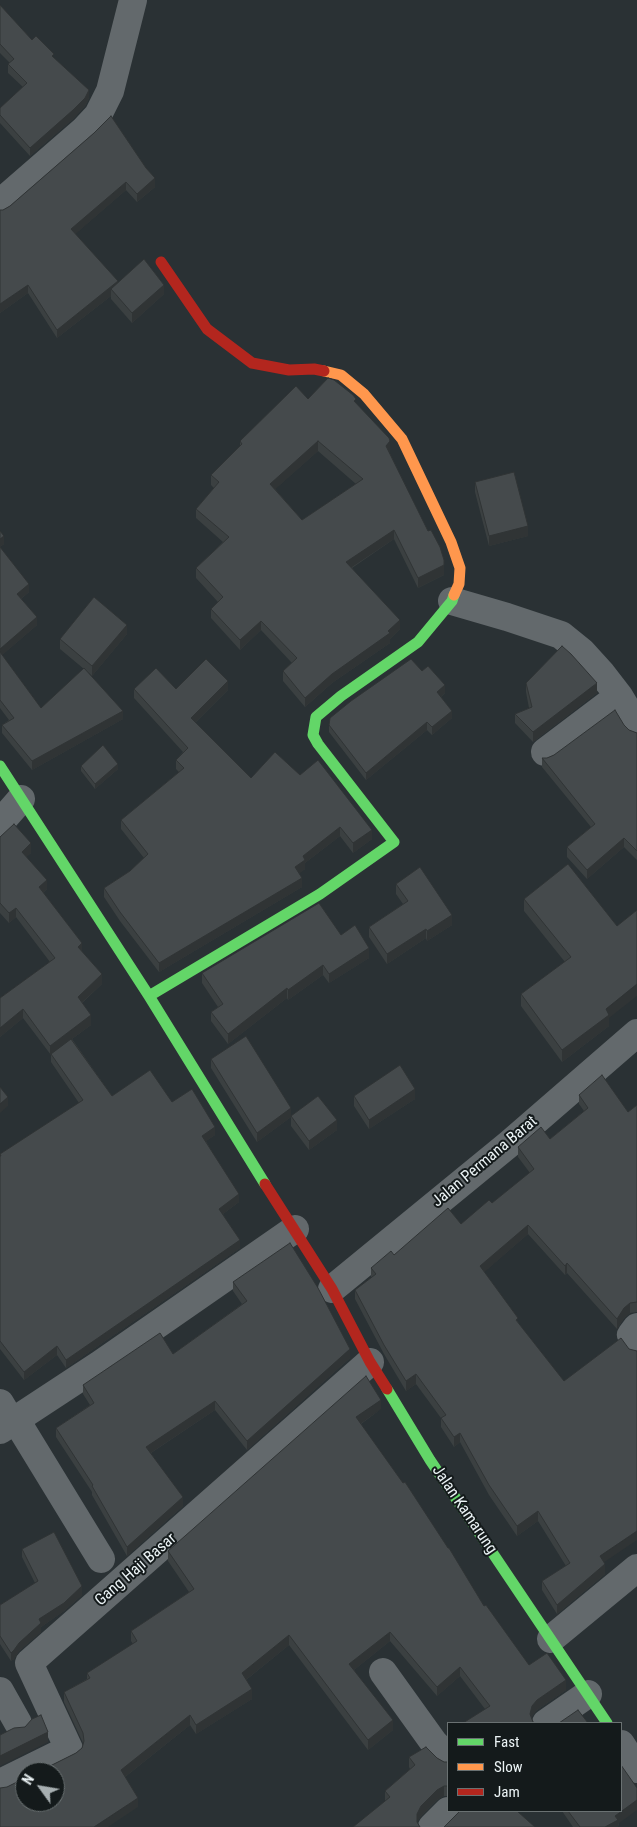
<!DOCTYPE html>
<style>
body{margin:0}
#map{position:relative;width:637px;height:1827px;overflow:hidden;background:#2a3134;font-family:"Roboto Condensed",sans-serif}
canvas{display:block}
.legend{position:absolute;left:447px;top:1722px;width:175px;height:90px;box-sizing:border-box;background:#141a1b;border:1px solid #6a7172;margin:0;padding:6px 9px;list-style:none;font-size:15px;color:#ebf3f5}
.legend li{display:flex;align-items:center;gap:10px;height:25px}
.legend b{width:25px;border:1px solid #6a7172}
.north{position:absolute;left:15px;top:1762px;width:50px;height:50px;box-sizing:border-box;background:#141a1b;border:1px solid #6a7172;border-radius:50%;rotate:302deg;font-size:14px;font-weight:700;line-height:20px;text-align:center;color:#ebf3f5}
.north::after{content:'';display:block;margin:auto;width:18px;height:22px;background:#a7afb1;clip-path:polygon(50% 0,100% 100%,50% 72%,0 100%)}
</style>
<div id="map">
<canvas width="637" height="1827"></canvas>
<ul class="legend">
<li><b style="height:6px;background:#63d668"></b>Fast</li>
<li><b style="height:6px;background:#ff974d"></b>Slow</li>
<li><b style="height:6px;background:#b3261e"></b>Jam</li>
</ul>
<div class="north">N</div>
</div>
<script>
const g = document.querySelector('canvas').getContext('2d');
g.lineJoin = 'round';
const toPath = rows => new Path2D(rows.map(r => 'M' + r).join(''));
function strokePath(path, color, width, dash) { g.strokeStyle = color; g.lineWidth = width; g.lineCap = dash ? 'butt' : 'round'; g.setLineDash(dash || []); g.stroke(path); }
function fillPath(path, color) { g.fillStyle = color; g.fill(path, 'evenodd'); }
function drawText(font, color, halo, rows, align = 'center') {
  g.font = font + ' "Roboto Condensed",sans-serif'; g.lineWidth = 4; g.setLineDash([]); g.textBaseline = 'middle'; g.strokeStyle = halo; g.fillStyle = color; for (const [text, x, y, turn = 0] of rows) {
    g.save(); g.translate(x, y); g.rotate((+turn || 0) * Math.PI / 180); g.textAlign = isNaN(turn) ? turn : align; if (halo) g.strokeText(text, 0, 0); g.fillText(text, 0, 0); g.restore();
  }
}
const street = toPath([
 [0,203,84,130,98,115,110,91,133,0],
 [452,601,507,617,561,635,582,652,602,674,619,696,637,726],
 [545,752,619,696],
 [0,823,21,799],
 [332,1289,509,1144,637,1033],
 [637,1327,631,1335,637,1345],
 [0,1403,12,1423],
 [16,1420,101,1559],
 [0,1430,99,1365,295,1229],
 [551,1639,637,1568],
 [383,1672,434,1743,448,1757],
 [0,1691,18,1723],
 [546,1723,588,1694],
 [621,1744,637,1769],
 [0,1783,69,1749,29,1663,370,1362],
 [432,1827,448,1811]
]);
const fast = toPath([
 [0,766,149,996,265,1184],
 [149,996,320,894,394,842,318,744,313,735,316,717,341,696,418,642,452,601,454,595],
 [387,1389,430,1460,607,1723]
]);
const slow = toPath([
 [324,371,341,375,364,394,402,439,451,542,460,568,459,584,454,595]
]);
const jam = toPath([
 [161,262,207,329,252,363,289,370,314,369,324,371],
 [265,1184,332,1289,370,1362,387,1389]
]);
const wall = toPath([
 [0,5,32,40,54,59,89,98,85,106,73,119,30,156,0,123,0,108,23,87,8,73,8,64,10,63,0,53],
 [94,133,155,187,137,202,126,190,75,234,118,283,164,294,132,323,111,299,111,296,57,338,28,293,0,313,0,210,3,210,10,206],
 [308,399,356,403,390,451,389,452,444,575,418,588,394,539,352,568,400,629,390,639,390,643,332,683,305,707,283,681,283,671,292,663,261,630,240,650,211,618,211,609,218,602,196,578,196,568,223,542,196,518,196,509,214,488,211,485,211,475,240,447,240,441],
 [318,451,356,484,302,520,275,489],
 [475,482,528,536,489,546,475,492],
 [0,531,4,544,0,547,29,592,21,599,37,625,2,655,41,708,84,669,60,649,60,639,127,634,92,676,88,672,123,719,32,770,2,733,2,725,9,720,0,708],
 [422,671,445,693,441,697,452,718,432,735,427,730,366,780,329,732,329,725],
 [526,683,597,693,533,742,515,723,515,714,529,708,526,692],
 [134,689,228,690,195,723,251,778,372,839,353,853,340,836,305,863,305,869,299,873,302,887,159,972,120,921,104,897,104,888,130,871,144,858,121,829,121,820,179,772,176,769,176,760,183,752,134,698],
 [624,725,629,730,637,733,637,860,624,847,587,879,567,857,567,847,591,827,542,767,542,758,547,758],
 [81,766,118,769,95,789,81,771],
 [0,837,31,853,26,857,47,889,43,893,102,984,82,1003,91,1025,72,1039,112,1096,172,1102,215,1135,206,1141,239,1202,223,1214,240,1248,66,1368,57,1355,24,1380,0,1349,0,1154,79,1103,51,1062,51,1055,23,1018,0,1037,0,998,50,962,16,917,9,923,0,913],
 [568,864,609,1018,609,1026,562,1062,521,1006,521,994,565,962,524,911,524,899],
 [396,884,452,925,427,941,426,938,387,964,369,937,369,927,403,904,396,894],
 [341,935,369,958,329,983,323,975,288,1000,287,998,228,1044,211,1021,211,1012,218,1007,202,983,202,973],
 [211,1059,291,1116,337,1130,309,1150,291,1126,291,1117,257,1142,211,1068],
 [579,1095,628,1112,637,1105,637,1312,630,1313,624,1318,617,1329,567,1273,565,1275,528,1234,484,1272,518,1322,604,1562,605,1574,557,1614,542,1590,542,1581,566,1566,538,1521,517,1536,489,1495,460,1442,454,1447,441,1427,441,1418,416,1384,406,1391,384,1354,355,1299,355,1290,371,1278,371,1268,394,1255,461,1224,492,1203,530,1173,518,1157,518,1147,550,1139,584,1111,579,1104],
 [354,1096,415,1099,369,1129,354,1106],
 [233,1282,350,1358,247,1450,215,1410,151,1453,183,1506,127,1556,92,1495,92,1492,56,1437,56,1428,90,1405,83,1394,83,1385,173,1354,242,1304,233,1291],
 [381,1409,361,1424,484,1606,529,1665,566,1690,537,1710,532,1716,532,1718,485,1709,460,1676,437,1696,390,1641,354,1670,393,1730,368,1750,289,1645,246,1680,252,1699,196,1734,190,1725,125,1777,138,1807,7,1787,76,1753,82,1748,83,1743,64,1702,64,1692,87,1679,87,1673,133,1644,131,1641,131,1631,189,1592,168,1561,168,1551],
 [22,1549,82,1595,64,1611,41,1627,41,1632,19,1651,14,1659,11,1661,0,1644,0,1605,35,1583,22,1557],
 [409,1757,437,1758,444,1762,448,1762,448,1796,444,1796,437,1800,421,1816,417,1822,385,1801,385,1791,410,1769,409,1767],
 [562,1811,621,1811,618,1827,573,1827]
]);
const shadedWall = toPath([
 [89,90,89,98,85,106,73,119,30,156,30,148],
 [155,178,155,187,137,202,137,194],
 [126,182,126,190,71,238,71,229],
 [118,281,118,290,111,289,111,296,57,338,57,330],
 [28,285,28,293,0,313,0,304],
 [164,285,164,294,132,323,132,313],
 [318,441,318,451,270,494,270,484],
 [390,441,390,451,386,455,386,446],
 [528,526,528,536,489,546,489,536],
 [394,530,394,539,346,571,346,562],
 [4,536,4,544,0,547,0,539],
 [444,560,444,575,418,588,418,578],
 [29,584,29,592,17,602,17,594],
 [37,617,37,625,0,657,0,649],
 [400,620,400,629,390,639,390,643,332,683,305,707,305,698,332,674,388,631],
 [261,621,261,630,240,650,240,640],
 [127,625,127,634,92,676,92,666],
 [228,681,228,690,191,727,191,718],
 [597,683,597,693,533,742,533,732],
 [445,685,445,693,437,700,437,692],
 [123,711,123,719,32,770,32,761],
 [452,711,452,718,432,735,432,727],
 [427,722,427,730,366,780,366,773],
 [118,764,118,769,95,789,95,784],
 [340,827,340,836,305,863,305,869,295,877,295,867,303,856],
 [372,830,372,839,353,853,353,843],
 [624,838,624,847,587,879,587,870],
 [31,843,31,853,22,861,22,852],
 [302,878,302,887,159,972,159,963],
 [47,880,47,889,39,897,39,887],
 [16,908,16,917,9,923,9,913],
 [452,915,452,925,427,941,427,931],
 [426,929,426,938,387,964,387,954],
 [82,943,82,953,78,947],
 [369,948,369,958,329,983,329,974],
 [323,965,323,975,288,1000,288,990],
 [102,974,102,984,78,1006,78,997],
 [637,984,637,996,609,1018,609,1026,562,1062,562,1050,606,1009],
 [287,988,287,998,228,1044,228,1034],
 [23,1009,23,1018,0,1037,0,1028],
 [91,1015,91,1025,50,1055,50,1046],
 [415,1089,415,1099,369,1129,369,1120],
 [8,1097,8,1106,0,1113,0,1104],
 [291,1108,291,1117,257,1142,257,1133],
 [337,1120,337,1130,309,1150,309,1141],
 [215,1127,215,1135,202,1144,202,1136],
 [239,1194,239,1202,219,1217,219,1209],
 [528,1225,528,1234,480,1276,480,1266],
 [240,1240,240,1248,66,1368,66,1360],
 [567,1263,567,1273,565,1275,565,1266],
 [630,1303,630,1313,624,1318,617,1329,617,1319,624,1308],
 [57,1346,57,1355,24,1380,24,1372],
 [350,1349,350,1358,247,1450,247,1441],
 [416,1374,416,1384,406,1391,406,1381],
 [381,1400,381,1409,356,1427,356,1417],
 [215,1401,215,1410,146,1456,146,1447],
 [460,1433,460,1442,454,1447,454,1437],
 [183,1497,183,1506,127,1556,127,1547],
 [538,1511,538,1521,517,1536,517,1526],
 [637,1531,637,1540,600,1565,600,1556],
 [605,1564,605,1574,557,1614,557,1605],
 [82,1586,82,1595,64,1611,41,1627,41,1632,19,1651,14,1659,11,1661,11,1653,39,1619],
 [390,1632,390,1641,349,1674,349,1664],
 [289,1635,289,1645,242,1683,242,1673],
 [460,1667,460,1676,437,1696,437,1687],
 [566,1680,566,1690,537,1710,532,1716,530,1723,530,1714,532,1706,537,1700],
 [252,1689,252,1699,196,1734,196,1725],
 [190,1715,190,1725,121,1780,121,1770],
 [393,1720,393,1730,368,1750,368,1740],
 [48,1732,48,1742,0,1766,0,1756],
 [444,1786,444,1796,437,1800,421,1816,417,1823,417,1814,421,1806,437,1790],
 [138,1798,138,1807,108,1827,94,1827],
 [637,1800,637,1810,618,1824,618,1827,605,1827,615,1816]
]);
const building = toPath([
 [0,5,32,40,36,36,54,54,52,56,89,90,85,98,73,110,30,148,0,115,0,108,27,83,8,64,14,59,0,44,0,5],
 [111,116,146,168,155,178,137,194,126,182,71,229,118,281,57,330,28,285,0,304,0,210,3,210,10,206,94,133,111,116],
 [144,259,164,285,132,313,111,289,144,259],
 [328,378,334,380,353,395,356,399,354,401,389,438,390,441,386,446,428,531,431,530,440,547,444,560,444,565,418,578,394,530,346,562,400,620,388,631,390,633,332,674,305,698,283,671,297,658,261,621,240,640,211,609,223,597,196,568,229,537,196,509,219,482,211,475,242,444,240,441,296,386,308,399,328,378],
 [318,441,363,479,302,520,270,484,318,441],
 [514,472,528,526,489,536,475,482,514,472],
 [0,531,4,536,0,539,0,531],
 [0,547,29,584,17,594,37,617,0,649,0,547],
 [94,597,127,625,92,666,60,639,94,597],
 [562,646,571,654,597,683,533,732,515,714,532,707,526,683,562,646],
 [0,652,41,708,84,668,123,711,32,761,2,725,14,718,0,700,0,652],
 [206,659,228,681,191,718,251,778,275,752,300,775,318,760,372,830,353,843,340,827,303,856,305,860,295,867,302,878,159,963,120,912,104,888,130,871,148,854,121,820,184,768,176,760,188,748,134,689,156,668,176,689,206,659],
 [411,659,422,671,428,666,445,685,437,692,452,711,432,727,427,722,366,773,329,725,330,718,351,701,411,659],
 [615,710,624,725,629,730,637,733,637,851,624,838,587,870,567,847,595,824,542,758,547,758,554,755,615,710],
 [103,745,118,764,95,784,81,766,103,745],
 [14,824,31,843,22,852,47,880,39,887,82,943,78,947,102,974,78,997,91,1015,50,1046,23,1009,0,1028,0,998,55,958,16,908,9,913,0,903,0,837,14,824],
 [568,864,617,926,637,910,637,984,606,1009,609,1015,562,1050,521,994,571,957,524,899,568,864],
 [420,867,452,915,427,931,426,929,387,954,369,927,408,901,396,884,420,867],
 [319,903,341,935,355,925,369,948,329,974,323,965,288,990,287,988,228,1034,211,1012,223,1004,202,973,319,903],
 [246,1036,291,1108,257,1133,211,1059,246,1036],
 [71,1039,112,1096,150,1070,172,1102,192,1089,215,1127,202,1136,239,1194,219,1209,240,1240,66,1360,57,1346,24,1372,0,1341,0,1156,1,1156,0,1154,83,1100,51,1054,71,1039],
 [400,1065,415,1089,369,1120,354,1096,400,1065],
 [602,1075,628,1112,637,1105,637,1302,630,1303,624,1308,617,1319,567,1263,565,1266,528,1225,480,1266,518,1318,516,1320,564,1381,621,1338,629,1349,637,1351,637,1531,600,1556,605,1564,557,1605,542,1581,570,1563,538,1511,517,1526,489,1485,460,1433,454,1437,441,1418,446,1415,416,1374,406,1381,384,1345,355,1290,376,1274,371,1268,391,1251,394,1255,448,1208,461,1224,489,1200,492,1203,534,1169,518,1147,541,1127,550,1139,588,1108,579,1095,602,1075],
 [0,1087,8,1097,0,1104,0,1087],
 [318,1096,337,1120,309,1141,291,1116,318,1096],
 [290,1243,318,1288,350,1349,247,1441,215,1401,146,1447,183,1497,127,1547,92,1486,93,1485,56,1428,94,1403,83,1385,160,1333,173,1354,247,1301,233,1282,290,1243],
 [366,1376,381,1400,356,1417,403,1483,405,1482,448,1548,449,1548,484,1606,486,1605,529,1665,547,1653,566,1680,537,1700,532,1706,530,1714,533,1722,535,1723,463,1723,490,1706,460,1667,437,1687,390,1632,349,1664,393,1720,368,1740,289,1635,242,1673,252,1689,196,1725,190,1715,121,1770,138,1798,94,1827,0,1827,0,1788,7,1787,25,1778,25,1802,55,1802,55,1772,38,1772,76,1753,82,1748,84,1741,83,1733,64,1692,90,1678,87,1673,137,1641,131,1631,194,1589,168,1551,366,1376],
 [54,1532,82,1586,64,1603,39,1619,41,1623,19,1643,14,1650,11,1653,0,1636,0,1605,38,1581,22,1549,54,1532],
 [578,1710,588,1723,559,1723,578,1710],
 [41,1715,48,1732,0,1756,0,1735,14,1728,25,1727,32,1719,41,1715],
 [426,1747,437,1758,444,1762,448,1762,448,1786,444,1786,437,1790,421,1806,417,1814,417,1822,420,1827,353,1827,390,1797,385,1791,415,1765,409,1757,426,1747],
 [621,1765,637,1788,637,1800,615,1816,618,1820,605,1827,580,1827,568,1811,621,1811,621,1765],
 [460,1811,517,1811,535,1827,444,1827,460,1811]
]);
const streetNames = [
 ["Jalan Permana Barat",485,1162,-40],
 ["Jalan Kamarung",464,1510,56],
 ["Gang Haji Basar",136,1570,-41]
];
strokePath(street, '#63696c', 28);
strokePath(fast, '#63d668', 11);
strokePath(slow, '#ff974d', 11);
strokePath(jam, '#b3261e', 11);
fillPath(wall, '#3b4041');
fillPath(shadedWall, '#303435');
fillPath(building, '#454a4c');
strokePath(building, '#303435', 1);
drawText('16px', '#ebf3f5', '#141a1b', streetNames);
</script>
